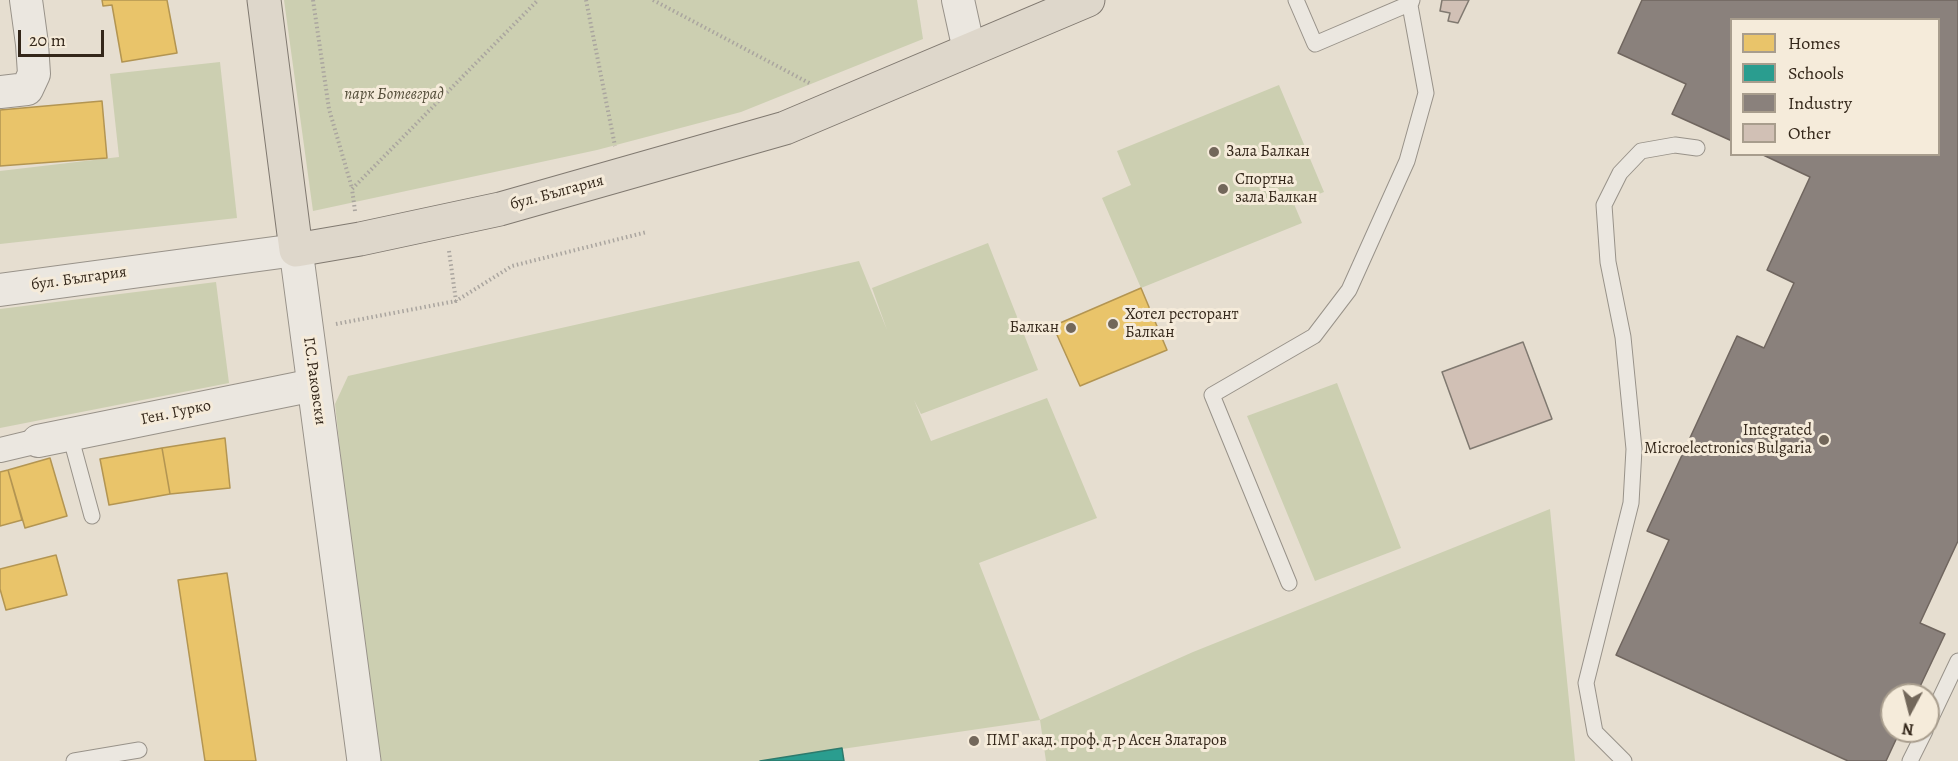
<!DOCTYPE html>
<meta charset="utf-8">
<style>
body{margin:0}
#map{position:relative;width:1958px;height:761px;overflow:hidden;background:#e6ded0;font-family:Alegreya,serif}
canvas{display:block}
.legend{position:absolute;left:1730px;top:18px;width:210px;height:138px;box-sizing:border-box;background:#f5ebda;border:2px solid #a89d8d;margin:0;padding:8px 10px;list-style:none;font-size:18px;color:#34271a}
.legend li{display:flex;align-items:center;gap:12px;height:30px}
.legend b{width:30px;border:2px solid #a89d8d}
.north{position:absolute;left:1880px;top:683px;width:60px;height:60px;box-sizing:border-box;background:#f5ebda;border:2px solid #a89d8d;border-radius:50%;rotate:187deg;font-size:16px;font-weight:700;line-height:24px;text-align:center;color:#34271a}
.north::after{content:'';display:block;margin:auto;width:21px;height:27px;background:#72675a;clip-path:polygon(50% 0,100% 100%,50% 72%,0 100%)}
.scale{position:absolute;left:18px;top:30px;width:86px;height:27px;box-sizing:border-box;border:3px solid #34271a;border-top:0;padding-left:8px;font-size:18px;line-height:21px;white-space:nowrap;color:#34271a;-webkit-text-stroke:4px #f5ebda;paint-order:stroke}
</style>
<div id="map">
<canvas width="1958" height="761"></canvas>
<ul class="legend">
<li><b style="height:16px;background:#e9c46a"></b>Homes</li>
<li><b style="height:16px;background:#2a9d8f"></b>Schools</li>
<li><b style="height:16px;background:#8a817c"></b>Industry</li>
<li><b style="height:16px;background:#d1c0b5"></b>Other</li>
</ul>
<div class="north">N</div>
<div class="scale">20 m</div>
</div>
<script>
const g = document.querySelector('canvas').getContext('2d');
g.lineJoin = 'round';
function fillPath(path, color) { g.fillStyle = color; g.fill(path, 'evenodd'); }
const toPath = rows => new Path2D(rows.map(r => 'M' + r).join(''));
function strokePath(path, color, width, dash) { g.strokeStyle = color; g.lineWidth = width; g.lineCap = dash ? 'butt' : 'round'; g.setLineDash(dash || []); g.stroke(path); }
function drawText(font, color, halo, rows, align = 'center') {
  g.font = font + ' Alegreya,serif'; g.lineWidth = 6; g.setLineDash([]); g.textBaseline = 'middle'; g.strokeStyle = halo; g.fillStyle = color; for (const [text, x, y, turn = 0] of rows) {
    g.save(); g.translate(x, y); g.rotate((+turn || 0) * Math.PI / 180); g.textAlign = isNaN(turn) ? turn : align; if (halo) g.strokeText(text, 0, 0); g.fillText(text, 0, 0); g.restore();
  }
}
const green = toPath([
 [284,0,917,0,923,39,741,112,597,150,313,211],
 [220,62,237,218,0,244,0,171,119,157,110,74],
 [1279,85,1324,192,1294,204,1302,223,1141,288,1102,198,1131,185,1117,151],
 [988,243,1038,370,921,414,914,400,931,441,1047,398,1097,518,979,563,1040,720,1193,652,1550,509,1575,761,1046,761,1040,720,760,761,374,761,335,404,348,376,859,261,887,330,872,288],
 [216,282,229,383,0,428,0,309],
 [1337,383,1401,548,1315,581,1247,416]
]);
const homes = toPath([
 [102,0,167,0,177,53,122,62,112,5,103,6,102,0],
 [102,101,107,158,0,166,0,110,102,101],
 [1141,288,1167,350,1080,386,1053,326,1141,288],
 [225,438,230,488,170,494,162,448,225,438],
 [162,448,170,494,109,505,100,459,162,448],
 [50,458,67,516,25,528,8,470,50,458],
 [8,470,22,520,0,526,0,472,8,470],
 [56,555,67,595,6,610,0,589,0,569,56,555],
 [227,573,256,761,205,761,178,580,227,573]
]);
const schools = toPath([
 [842,748,844,761,760,761,842,748]
]);
const industry = toPath([
 [1642,0,1958,0,1958,541,1920,623,1945,634,1916,695,1892,695,1892,731,1900,731,1886,761,1848,761,1616,655,1669,540,1647,531,1737,336,1764,348,1794,283,1767,270,1810,177,1761,154,1938,154,1938,20,1732,20,1732,141,1672,114,1686,84,1618,53,1642,0]
]);
const building = toPath([
 [1442,0,1469,0,1458,23,1448,21,1450,13,1440,11,1442,0],
 [1523,342,1552,419,1470,449,1442,372,1523,342]
]);
const path = toPath([
 [313,0,329,109,352,188],
 [586,0,615,146],
 [653,0,811,84],
 [355,211,352,189,538,0],
 [449,251,456,301,512,266,647,232],
 [336,324,456,301]
]);
const service = toPath([
 [1296,0,1315,44,1411,3,1412,0],
 [70,435,92,516],
 [1289,583,1212,395,1314,336,1349,290,1407,161,1426,93,1409,0],
 [1928,724,1958,661],
 [74,761,139,750],
 [1624,761,1595,732,1586,683,1631,503,1634,449,1623,337,1608,262,1604,205,1620,173,1641,151,1675,145,1697,148],
 [1910,761,1925,731]
]);
const pedestrian = toPath([
 [0,450,38,441]
]);
const minor = toPath([
 [958,0,969,50],
 [0,92,27,89,34,74,32,44,26,0],
 [0,290,296,250],
 [38,441,314,385]
]);
const tertiary = toPath([
 [296,250,364,761]
]);
const primary = toPath([
 [264,0,296,250,360,239,500,209,785,128,1088,0]
]);
const markers = [
 [1214,152,6,"#72675a"],
 [1223,189,6,"#72675a"],
 [1113,324,6,"#72675a"],
 [1071,328,6,"#72675a"],
 [1824,440,6,"#72675a"],
 [974,741,6,"#72675a"]
];
const parkNames = [
 ["парк Ботевград",394,95]
];
const poiNames = [
 ["Зала Балкан",1226,152],
 ["Спортна",1235,180],
 ["зала Балкан",1235,198],
 ["Хотел ресторант",1125,315],
 ["Балкан",1125,333],
 ["Балкан",1059,328,"right"],
 ["Integrated",1812,431,"right"],
 ["Microelectronics Bulgaria",1812,449,"right"],
 ["ПМГ акад. проф. д-р Асен Златаров",986,741]
];
const streetNames = [
 ["бул. България",557,193,-15],
 ["бул. България",79,279,-8],
 ["Г.С.Раковски",314,381,82],
 ["Ген. Гурко",176,413,-12]
];
fillPath(green, '#cccfb1');
fillPath(homes, '#e9c46a');
strokePath(homes, '#b39552', 1.5);
fillPath(schools, '#2a9d8f');
strokePath(schools, '#2d7a6c', 1.5);
fillPath(industry, '#8a817c');
strokePath(industry, '#70665f', 1.5);
fillPath(building, '#d1c0b5');
strokePath(building, '#807970', 1.5);
strokePath(service, '#989289', 17);
strokePath(pedestrian, '#989289', 26);
strokePath(minor, '#989289', 34);
strokePath(tertiary, '#989289', 35);
strokePath(primary, '#807970', 35);
strokePath(path, '#aaa59f', 4, [1.5, 3]);
strokePath(service, '#ebe7e0', 15);
strokePath(pedestrian, '#ebe7e0', 24);
strokePath(minor, '#ebe7e0', 32);
strokePath(tertiary, '#ebe7e0', 33);
strokePath(primary, '#ded7cb', 33);
for (const [x, y, r, color] of markers) { const dot = new Path2D(); dot.arc(x, y, r, 0, 2 * Math.PI); g.fillStyle = color; g.fill(dot); strokePath(dot, '#f5ebda', 2); }
drawText('italic 16px', '#544e3a', '#f5ebda', parkNames);
drawText('16px', '#34271a', '#f5ebda', poiNames, 'left');
drawText('16px', '#34271a', '#f5ebda', streetNames);
</script>
